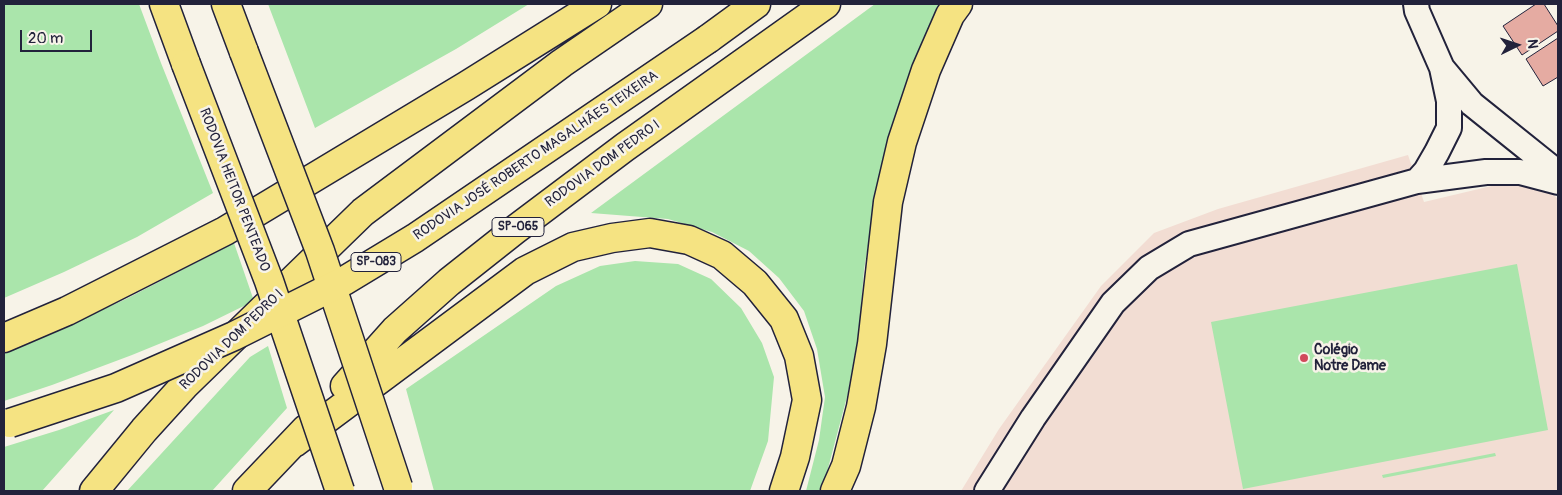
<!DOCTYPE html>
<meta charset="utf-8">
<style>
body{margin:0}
#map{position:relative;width:1562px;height:495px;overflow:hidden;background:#f7f3e8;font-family:Pangolin,sans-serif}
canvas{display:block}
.frame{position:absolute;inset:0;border:5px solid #22223b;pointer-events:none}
.north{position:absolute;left:1492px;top:20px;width:50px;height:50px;-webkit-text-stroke:4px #f7f3e8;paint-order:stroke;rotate:86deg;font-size:14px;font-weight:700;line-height:20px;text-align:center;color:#22223b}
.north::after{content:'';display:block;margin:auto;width:18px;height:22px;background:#22223b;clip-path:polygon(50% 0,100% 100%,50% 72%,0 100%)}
.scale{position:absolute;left:20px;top:30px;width:72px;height:22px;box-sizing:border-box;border:2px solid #22223b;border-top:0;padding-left:6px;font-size:15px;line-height:18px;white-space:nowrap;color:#22223b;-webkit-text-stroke:4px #f7f3e8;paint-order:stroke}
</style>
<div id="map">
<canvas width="1562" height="495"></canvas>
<div class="frame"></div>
<div class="north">N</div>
<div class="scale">20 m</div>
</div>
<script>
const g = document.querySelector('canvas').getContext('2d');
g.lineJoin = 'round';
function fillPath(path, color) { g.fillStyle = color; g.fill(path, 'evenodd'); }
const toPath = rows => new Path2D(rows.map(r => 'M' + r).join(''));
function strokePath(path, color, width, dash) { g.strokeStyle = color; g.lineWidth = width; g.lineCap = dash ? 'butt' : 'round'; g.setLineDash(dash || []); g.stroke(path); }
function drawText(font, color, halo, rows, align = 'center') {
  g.font = font + ' Pangolin,sans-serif'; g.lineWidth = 5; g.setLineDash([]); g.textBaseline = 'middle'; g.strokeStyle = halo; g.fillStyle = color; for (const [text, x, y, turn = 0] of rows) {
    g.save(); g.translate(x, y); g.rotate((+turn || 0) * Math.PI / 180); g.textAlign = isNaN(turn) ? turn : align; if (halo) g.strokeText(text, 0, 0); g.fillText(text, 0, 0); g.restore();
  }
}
const built = toPath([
 [1408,155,1424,202,1504,183,1546,188,1558,199,1558,491,961,491,999,429,1101,286,1154,233,1218,209]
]);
const green = toPath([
 [4,4,139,4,161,63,213,193,137,237,64,272,4,298],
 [268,4,529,4,456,49,315,128],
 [875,4,947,4,912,77,890,134,876,196,864,270,859,332,848,393,822,491,806,491,819,440,825,397,817,349,804,311,779,278,749,251,712,232,668,219,591,213],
 [234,243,254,301,203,326,132,355,52,385,4,401,4,352,43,337,126,299],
 [635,261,678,264,711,279,741,308,762,343,774,377,768,441,750,491,434,491,406,389,556,286,600,266],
 [1517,264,1548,430,1243,489,1211,322],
 [268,346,287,408,212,491,127,491,250,357],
 [114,410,42,491,4,491,4,447,59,430],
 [1495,453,1496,456,1383,478,1382,475]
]);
const building = toPath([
 [1536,4,1544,4,1558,26,1558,31,1522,55,1503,26,1536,4],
 [1558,38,1558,77,1543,86,1526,59,1558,38]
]);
const minor = toPath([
 [1416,4,1417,11,1442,68,1472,104,1558,173],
 [1442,68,1449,101,1449,128,1437,152,1426,171,1417,181,1486,172,1520,172,1558,182],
 [987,491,1033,418,1113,303,1149,268,1189,244,1417,181]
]);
const major = toPath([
 [164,4,186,64],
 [226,4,244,52]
]);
const highway = toPath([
 [708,39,756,4],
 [4,338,67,311,225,231,466,86,597,4],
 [345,386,395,330,449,282,516,229,625,147,826,4],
 [294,443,525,271,573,247,612,238,650,233,689,240,722,255,755,283,784,319,799,356,807,400,795,457,784,491],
 [94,491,144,430,184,386,363,212,562,63,648,4],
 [247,491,306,429],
 [835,491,846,466,861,407,872,344,888,202,902,142,926,70,950,15,958,4]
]);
const majorBridge = toPath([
 [244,52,320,251,398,487],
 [186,64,269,281,340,491]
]);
const highwayBridge = toPath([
 [10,423,116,388,234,336,344,281,415,238,708,39]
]);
const markers = [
 [1304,358,5,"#d1495b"]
];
const shields = [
 [518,227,52],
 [376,262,50]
];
const shieldNames = [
 ["SP-065",518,227],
 ["SP-083",376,262]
];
const streetNames = [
 ["RODOVIA JOSÉ ROBERTO MAGALHÃES TEIXEIRA",536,156,-34],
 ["RODOVIA DOM PEDRO I",603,164,-36],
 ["RODOVIA HEITOR PENTEADO",234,190,69],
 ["RODOVIA DOM PEDRO I",232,340,-44]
];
const poiNames = [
 ["Colégio",1314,350],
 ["Notre Dame",1314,366]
];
fillPath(built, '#f2ddd3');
fillPath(green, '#aae5ab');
fillPath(building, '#e5aba2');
strokePath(building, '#22223b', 1);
strokePath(minor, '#22223b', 28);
strokePath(major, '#22223b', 31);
strokePath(highway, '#22223b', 31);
strokePath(minor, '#f7f3e8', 24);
strokePath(major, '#f5e382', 28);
strokePath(highway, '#f5e382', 28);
strokePath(majorBridge, '#22223b', 31, []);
strokePath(highwayBridge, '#22223b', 31, []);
strokePath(majorBridge, '#f5e382', 28);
strokePath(highwayBridge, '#f5e382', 28);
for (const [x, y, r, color] of markers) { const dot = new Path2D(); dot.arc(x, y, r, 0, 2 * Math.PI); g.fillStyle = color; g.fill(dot); strokePath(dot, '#f7f3e8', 2); }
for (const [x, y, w] of shields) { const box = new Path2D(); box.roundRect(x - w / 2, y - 9.5, w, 19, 4); g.fillStyle = '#f7f3e8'; g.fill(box); strokePath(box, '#22223b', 1); }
drawText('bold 12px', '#22223b', null, shieldNames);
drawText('14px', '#22223b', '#f7f3e8', streetNames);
drawText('bold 14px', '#22223b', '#f7f3e8', poiNames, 'left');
</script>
